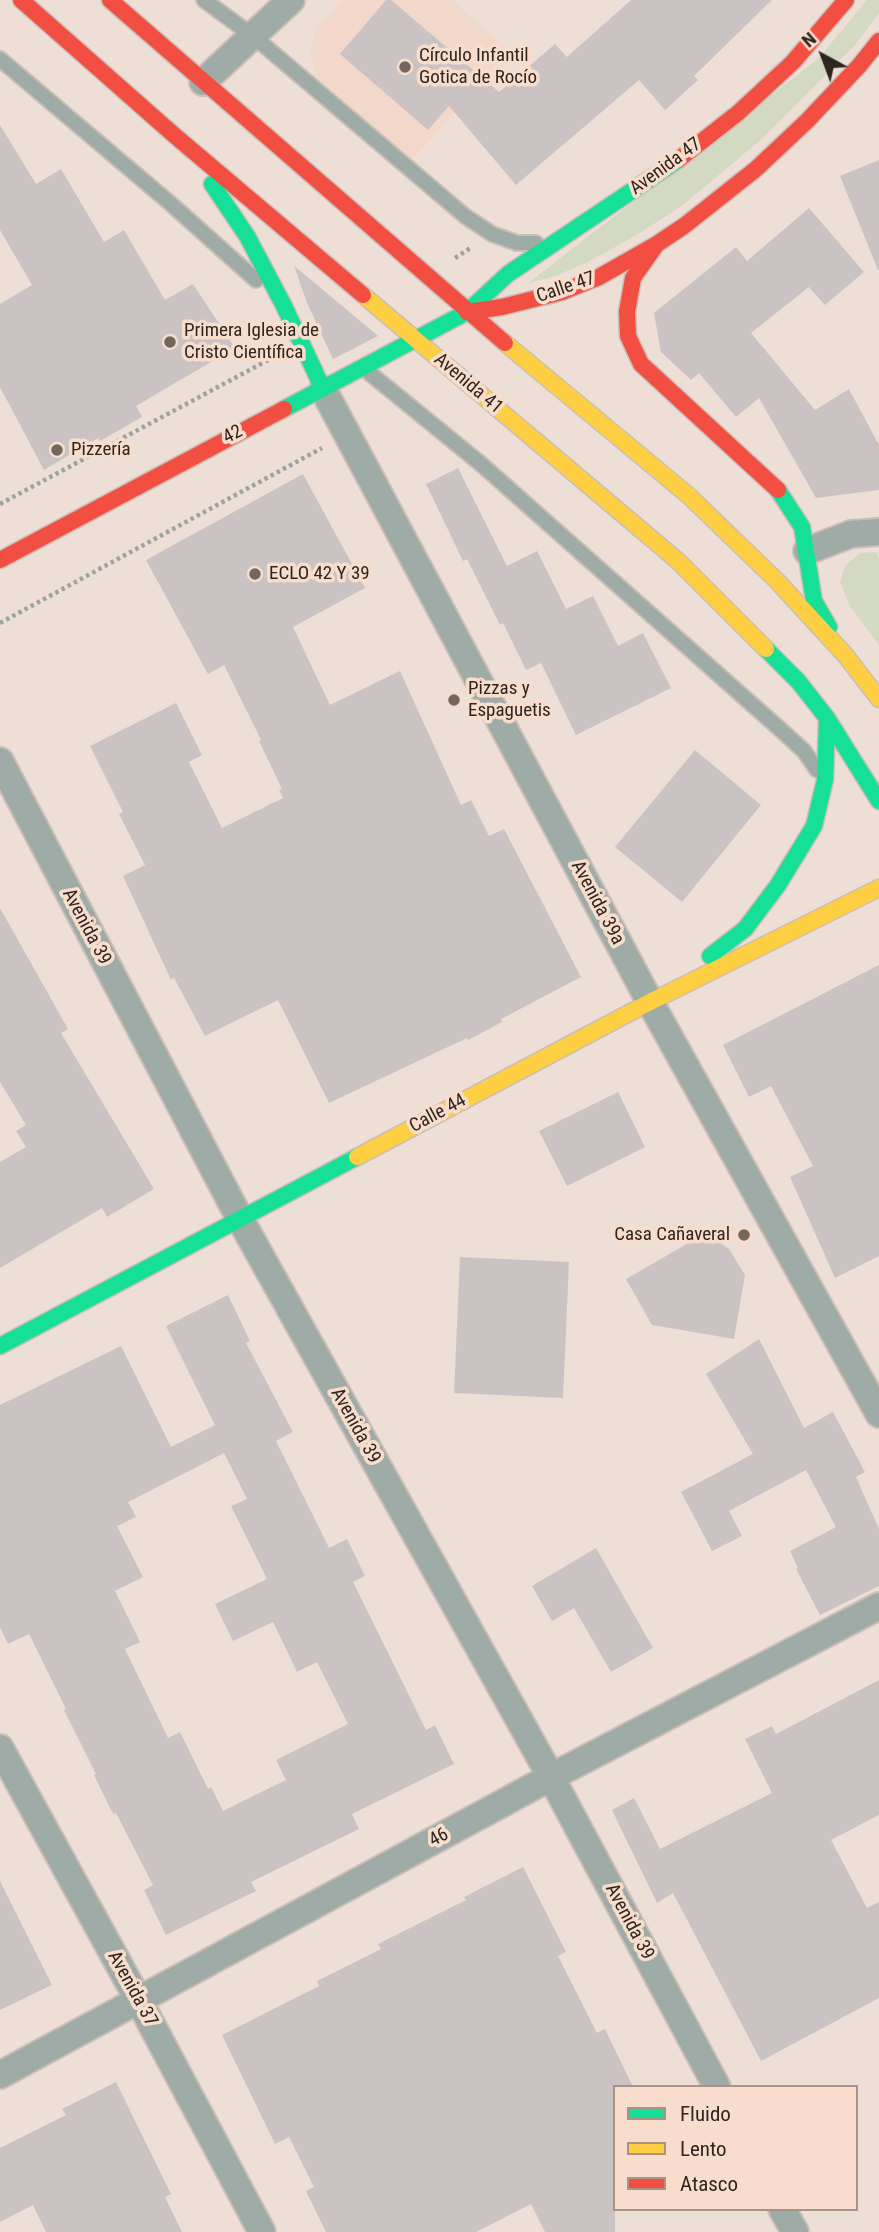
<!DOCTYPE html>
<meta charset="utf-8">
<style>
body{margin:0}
#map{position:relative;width:879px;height:2232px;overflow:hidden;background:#eedfd6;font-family:"Roboto Condensed",sans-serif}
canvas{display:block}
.legend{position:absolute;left:613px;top:2085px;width:245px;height:126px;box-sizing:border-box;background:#f8ddcc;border:2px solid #a89386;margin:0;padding:9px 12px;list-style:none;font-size:21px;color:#2f251e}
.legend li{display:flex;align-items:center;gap:14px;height:35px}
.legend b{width:35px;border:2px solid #a89386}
.north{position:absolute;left:788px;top:21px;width:70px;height:70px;-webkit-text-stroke:5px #f8ddcc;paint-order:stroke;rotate:319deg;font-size:19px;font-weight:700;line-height:28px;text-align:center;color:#2f251e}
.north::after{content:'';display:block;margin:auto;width:24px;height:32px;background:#2f251e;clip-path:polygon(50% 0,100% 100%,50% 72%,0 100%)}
</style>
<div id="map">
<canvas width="879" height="2232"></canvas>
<ul class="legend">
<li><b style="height:9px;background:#16e098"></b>Fluido</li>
<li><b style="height:9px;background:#ffcf43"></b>Lento</li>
<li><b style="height:9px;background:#f24e42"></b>Atasco</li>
</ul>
<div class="north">N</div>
</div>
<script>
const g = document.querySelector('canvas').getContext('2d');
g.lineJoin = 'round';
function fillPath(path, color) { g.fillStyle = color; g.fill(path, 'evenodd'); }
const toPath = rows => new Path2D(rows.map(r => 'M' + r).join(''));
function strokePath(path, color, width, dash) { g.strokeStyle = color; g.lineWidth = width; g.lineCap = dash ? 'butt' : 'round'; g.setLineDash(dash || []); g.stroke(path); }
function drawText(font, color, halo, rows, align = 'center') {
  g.font = font + ' "Roboto Condensed",sans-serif'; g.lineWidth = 7; g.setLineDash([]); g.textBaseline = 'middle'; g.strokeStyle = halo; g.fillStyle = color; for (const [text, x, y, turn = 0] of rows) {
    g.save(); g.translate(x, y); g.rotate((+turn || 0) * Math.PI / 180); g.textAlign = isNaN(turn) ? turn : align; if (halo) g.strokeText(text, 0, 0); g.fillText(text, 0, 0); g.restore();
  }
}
const built = toPath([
 [342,0,453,0,509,52,412,160,319,81,310,53,317,27]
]);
const green = toPath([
 [867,0,879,0,879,13,855,45,763,138,683,205,635,236,586,263,555,276,528,283,818,59],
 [876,552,879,559,879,645,850,606,840,582,845,566,860,553]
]);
const building = toPath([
 [386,0,391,0,499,92,555,44,567,57,631,0,772,0,694,76,698,80,665,110,639,80,516,185,449,106,428,130,340,54],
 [0,125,36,184,61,169,104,242,124,230,165,300,193,284,235,348,136,406,142,417,100,441,98,438,44,470,0,387,0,304,32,285,0,230],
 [879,160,879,270,878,270,840,176],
 [809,208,864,272,825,305,809,287,751,333,815,410,849,389,879,445,879,490,816,498,759,398,736,417,699,373,691,380,661,352,654,313,736,247,747,261],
 [294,266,316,284,378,336,333,359,307,303],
 [458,468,507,566,537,551,566,609,593,596,618,646,643,633,671,688,576,735,541,663,526,670,503,623,500,625,467,559,463,561,426,484],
 [303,474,365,588,293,627,330,705,400,671,461,805,471,800,489,836,504,829,581,977,501,1019,502,1022,468,1040,467,1038,329,1103,278,1000,205,1036,174,978,171,980,123,876,145,865,119,814,123,812,90,746,176,703,202,755,189,762,222,828,283,798,279,790,282,789,259,741,261,740,224,665,208,674,146,560],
 [695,750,761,805,682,902,615,847],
 [0,908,68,1029,61,1033,154,1189,107,1217,102,1208,0,1268,0,1162,26,1147,16,1131,26,1125,0,1082],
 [879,965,879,1256,835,1278,790,1177,813,1166,771,1086,749,1097,723,1045],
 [618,1092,645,1147,567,1186,539,1131],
 [706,1233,729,1249,745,1275,734,1339,652,1325,626,1279],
 [460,1257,569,1262,563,1398,454,1393],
 [228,1295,250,1341,246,1343,293,1432,276,1441,329,1548,347,1539,365,1576,353,1582,426,1730,435,1725,454,1764,352,1814,359,1829,251,1882,256,1891,166,1935,144,1890,153,1885,116,1813,113,1814,94,1775,96,1774,64,1710,66,1709,29,1634,8,1644,0,1627,0,1405,121,1346,171,1447,215,1425,166,1326],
 [224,1453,247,1499,231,1506,267,1579,215,1604,233,1641,273,1622,297,1672,317,1662,348,1724,276,1760,286,1780,223,1811,211,1787,208,1789,180,1732,168,1738,125,1649,140,1642,115,1591,143,1577,117,1526,136,1517,128,1502],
 [759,1339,804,1428,833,1412,865,1472,856,1477,879,1529,879,1586,820,1615,796,1569,798,1568,790,1551,836,1527,806,1470,729,1511,742,1536,712,1551,681,1492,753,1454,706,1374],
 [596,1548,653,1648,611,1672,574,1608,552,1621,532,1586],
 [879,1680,879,1815,831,1840,867,1908,879,1902,879,1998,761,2061,673,1893,657,1903,612,1810,634,1798,660,1849,772,1793,745,1739,772,1726,776,1734],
 [523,1867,566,1952,558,1956,597,2033,605,2029,633,2087,615,2087,615,2232,545,2232,531,2204,476,2232,326,2232,306,2191,314,2187,289,2137,275,2144,222,2035,319,1986,317,1981,381,1949,378,1944,466,1900,464,1897],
 [0,1881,52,1985,0,2010],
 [116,2082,171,2194,165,2197,182,2232,46,2232,33,2205,0,2222,0,2148,66,2115,62,2109]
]);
const path = toPath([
 [455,258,472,247],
 [0,504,270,359],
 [0,623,322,448]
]);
const lane = toPath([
 [204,0,253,36,465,216,492,234,517,243,536,243],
 [0,59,171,204,256,280],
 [367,371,481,464,781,730,804,751,817,770]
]);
const street = toPath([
 [203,82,291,0],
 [323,389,650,1002,879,1414],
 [807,551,851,534,879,532],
 [0,761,240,1219,551,1777,717,2087],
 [0,1748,139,2001,262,2232],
 [0,2075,551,1777,879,1606],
 [782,2209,795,2232]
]);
const fast = toPath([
 [212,184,247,236,284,306,323,389],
 [284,409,467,312,508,274,678,160],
 [778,490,802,527,814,601,829,627],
 [766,649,798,681,827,718,879,801],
 [710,956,745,929,778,885,814,826,825,780,827,718],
 [0,1346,357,1157]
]);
const slow = toPath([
 [363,295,678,561,766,649],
 [505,343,689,496,777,581,846,656,879,699],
 [357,1157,650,1002,879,888]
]);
const jam = toPath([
 [21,0,174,135,363,295],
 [110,0,505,343],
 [678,160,738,113,793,62,846,0],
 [657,244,633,278,627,312,628,336,641,364,778,490],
 [467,312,502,307,562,292,599,277,657,244,684,226,756,169,807,121,859,66,879,41],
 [0,560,284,409]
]);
const markers = [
 [405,67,7,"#72665e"],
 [170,342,7,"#72665e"],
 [57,450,7,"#72665e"],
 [255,574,7,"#72665e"],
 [454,700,7,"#72665e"],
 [744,1235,7,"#72665e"]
];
const poiNames = [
 ["Círculo Infantil",419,56],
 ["Gotica de Rocío",419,78],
 ["Primera Iglesia de",184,331],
 ["Cristo Científica",184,353],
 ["Pizzería",71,450],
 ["ECLO 42 Y 39",269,574],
 ["Pizzas y",468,689],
 ["Espaguetis",468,711],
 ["Casa Cañaveral",730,1235,"right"]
];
const streetNames = [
 ["Avenida 47",666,167,-36],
 ["Calle 47",566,288,-19],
 ["Avenida 41",468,384,40],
 ["42",233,435,-27],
 ["Avenida 39a",597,903,62],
 ["Avenida 39",86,927,62],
 ["Calle 44",438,1114,-28],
 ["Avenida 39",355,1426,61],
 ["46",439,1838,-28],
 ["Avenida 39",629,1922,62],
 ["Avenida 37",132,1989,61]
];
fillPath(built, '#f2d8c8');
fillPath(green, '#d4d9c1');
fillPath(building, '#cbc2c3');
strokePath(lane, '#cabeb7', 18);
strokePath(street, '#cabeb7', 30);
strokePath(fast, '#cabeb7', 19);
strokePath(slow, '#cabeb7', 19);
strokePath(jam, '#cabeb7', 19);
strokePath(path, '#9da4a0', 4.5, [3.5, 3.5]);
strokePath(lane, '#9faba6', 14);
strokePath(street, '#9faba6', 26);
strokePath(fast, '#16e098', 16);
strokePath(slow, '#ffcf43', 16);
strokePath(jam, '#f24e42', 16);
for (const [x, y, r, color] of markers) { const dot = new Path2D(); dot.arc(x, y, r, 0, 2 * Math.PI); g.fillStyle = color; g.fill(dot); strokePath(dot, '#f8ddcc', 2.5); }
drawText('19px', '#2f251e', '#f8ddcc', poiNames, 'left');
drawText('19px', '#2f251e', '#f8ddcc', streetNames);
</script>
